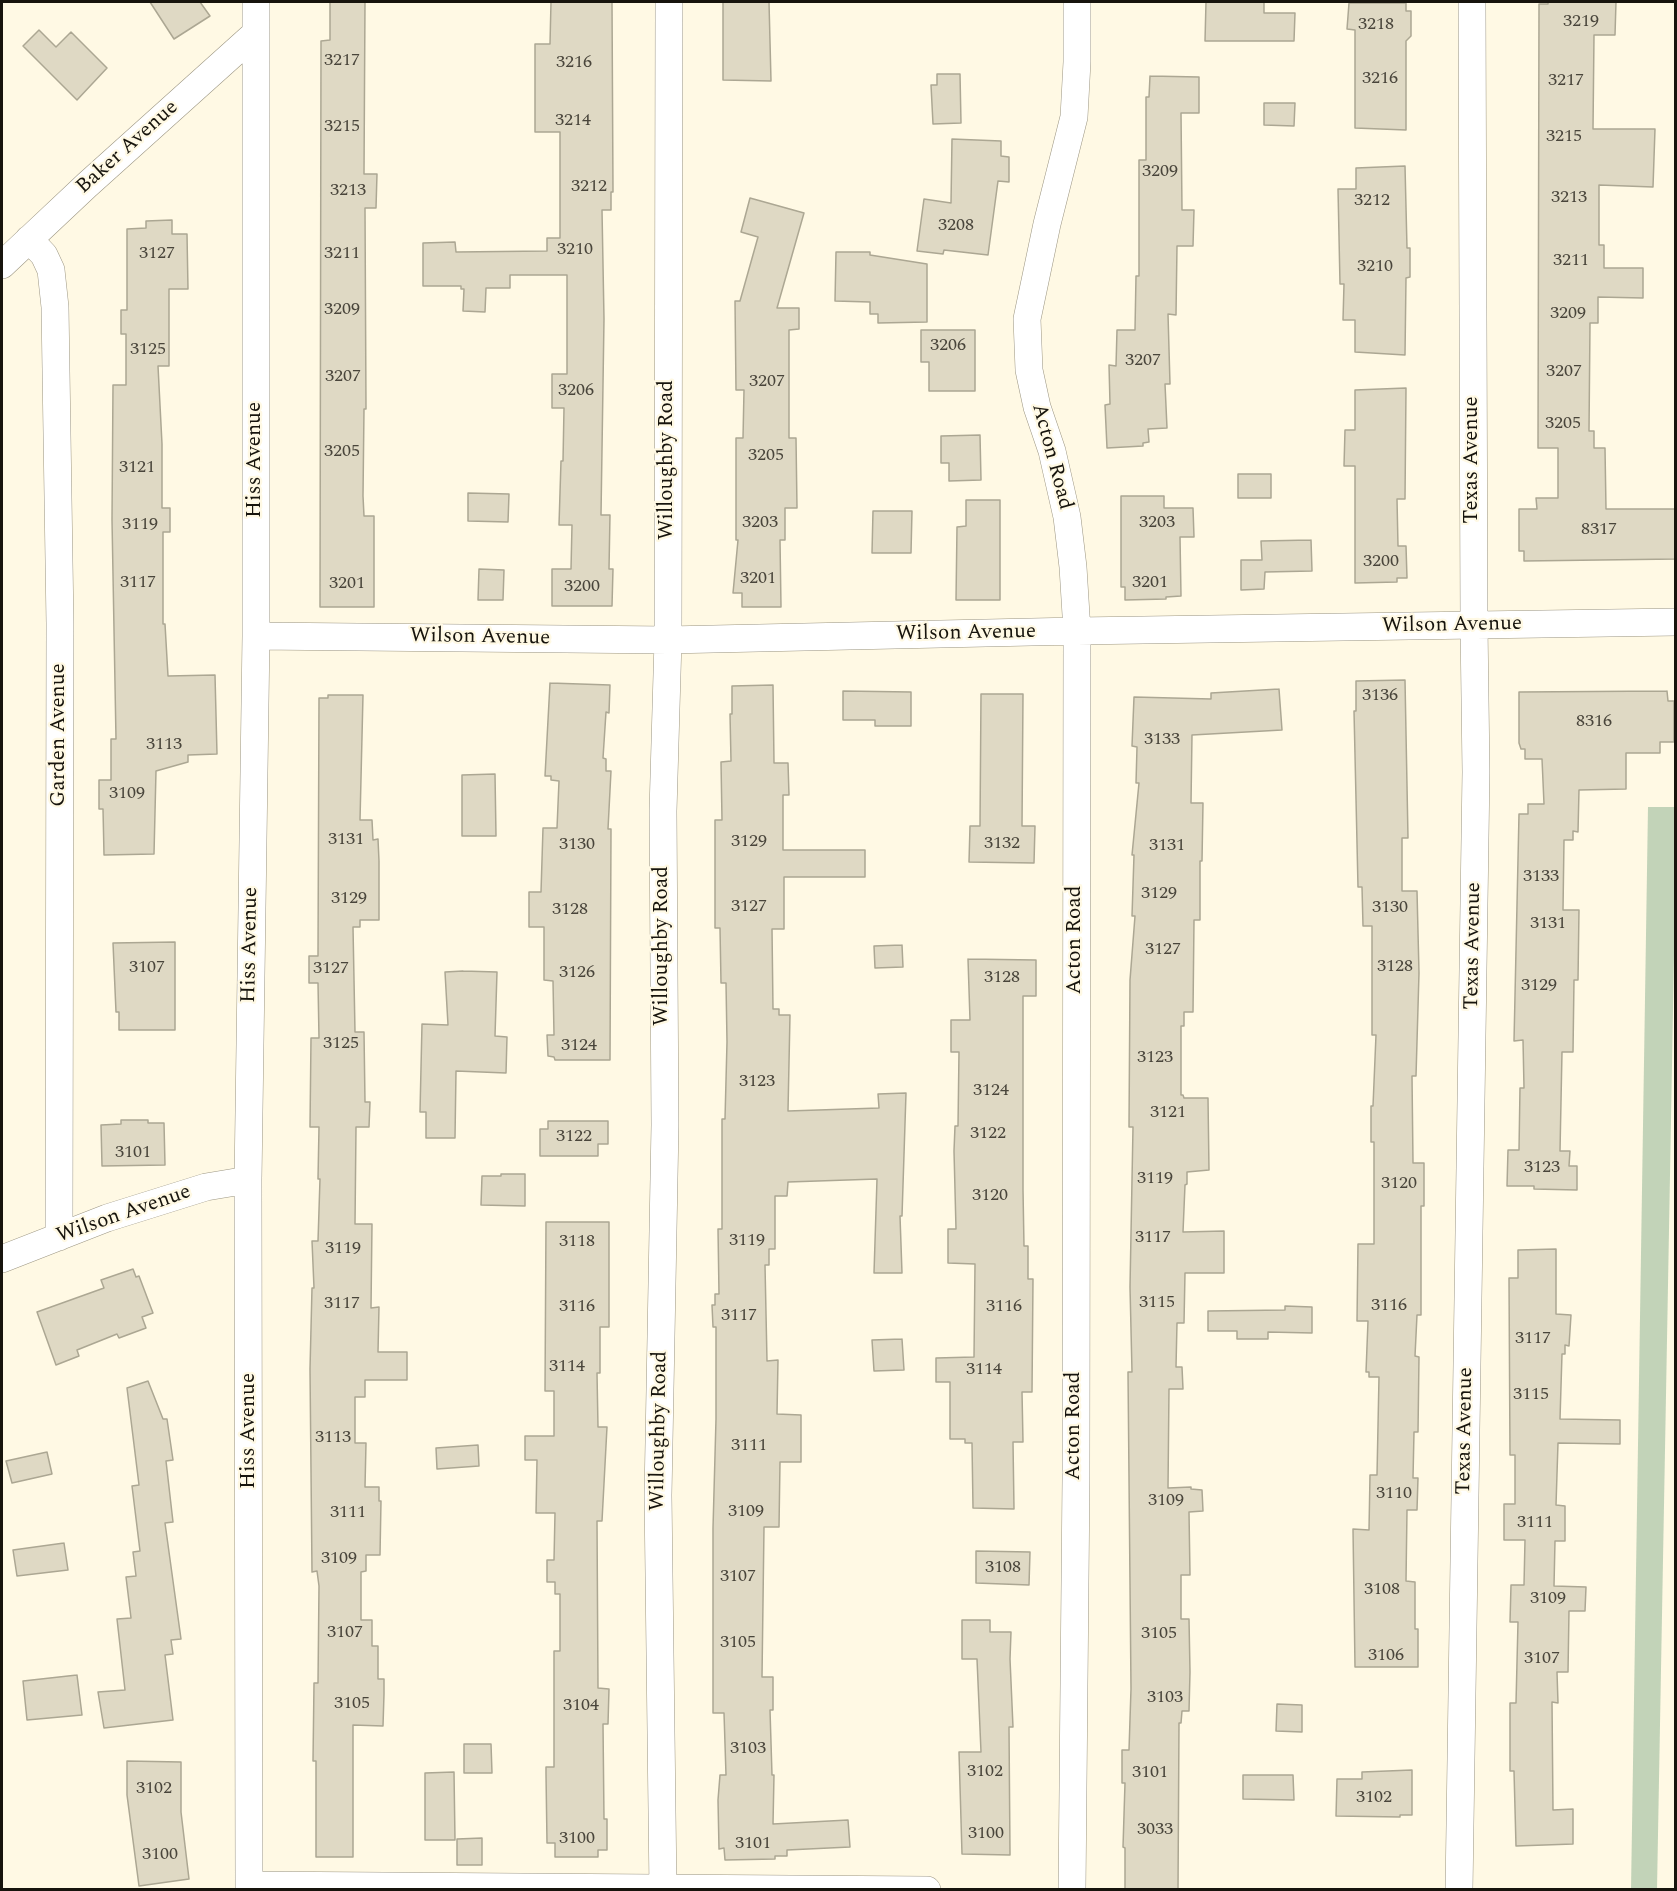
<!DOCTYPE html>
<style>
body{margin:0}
#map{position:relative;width:1677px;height:1891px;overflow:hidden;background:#fff9e4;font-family:Spectral,serif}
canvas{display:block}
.frame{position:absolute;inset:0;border:3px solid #17140d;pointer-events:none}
</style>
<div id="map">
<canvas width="1677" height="1891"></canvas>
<div class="frame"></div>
</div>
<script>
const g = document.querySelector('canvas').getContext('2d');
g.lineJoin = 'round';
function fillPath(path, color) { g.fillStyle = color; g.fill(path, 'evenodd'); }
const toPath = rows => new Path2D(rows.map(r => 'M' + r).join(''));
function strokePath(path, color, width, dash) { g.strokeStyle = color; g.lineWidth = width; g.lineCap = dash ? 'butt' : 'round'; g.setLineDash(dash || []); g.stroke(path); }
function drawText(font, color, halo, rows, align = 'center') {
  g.font = font + ' Spectral,serif'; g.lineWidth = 4.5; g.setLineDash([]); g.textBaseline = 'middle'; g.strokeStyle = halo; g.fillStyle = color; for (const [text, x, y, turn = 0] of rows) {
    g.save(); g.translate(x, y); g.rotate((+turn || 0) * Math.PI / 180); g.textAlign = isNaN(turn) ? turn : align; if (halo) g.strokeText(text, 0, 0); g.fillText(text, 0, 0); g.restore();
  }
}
const green = toPath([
 [1648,807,1675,807,1676,845,1657,1889,1631,1890]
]);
const building = toPath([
 [150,2,200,2,210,16,174,39,150,2],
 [330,2,365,2,364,174,377,174,376,208,365,208,366,409,364,409,363,496,364,516,374,516,374,607,320,607,321,41,330,40,330,2],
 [551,2,612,2,613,192,611,192,611,210,602,210,604,319,601,515,610,515,609,569,613,569,612,606,552,606,552,569,571,569,572,525,559,525,561,461,563,461,564,408,552,408,552,374,567,374,567,275,510,275,510,288,486,288,485,312,463,311,464,289,461,289,461,286,423,286,423,243,455,242,456,252,547,251,547,238,560,238,560,132,535,132,535,44,550,44,551,2],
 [723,2,769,2,771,81,723,80,723,2],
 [1206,2,1264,2,1264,13,1295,13,1294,41,1205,41,1206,2],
 [1548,2,1616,2,1615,35,1594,35,1593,129,1655,129,1653,187,1599,185,1599,245,1604,245,1604,268,1643,268,1643,298,1598,297,1598,323,1590,323,1589,431,1594,431,1594,448,1605,448,1606,509,1676,509,1676,559,1524,561,1524,551,1519,551,1519,509,1537,509,1536,498,1558,498,1558,448,1538,448,1539,4,1548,4,1548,2],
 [1349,3,1406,3,1406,11,1411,11,1411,36,1406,41,1406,130,1355,128,1355,30,1347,29,1349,3],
 [39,30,56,47,71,32,107,68,77,100,23,46,39,30],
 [937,74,960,74,961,123,933,124,931,85,937,85,937,74],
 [1150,76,1199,77,1199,113,1181,113,1182,210,1194,210,1193,246,1177,246,1176,315,1168,314,1170,384,1165,384,1167,428,1148,429,1149,442,1143,443,1143,446,1107,448,1105,405,1110,404,1109,365,1116,366,1117,330,1135,330,1136,276,1139,276,1139,160,1146,160,1146,97,1149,97,1150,76],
 [1264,103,1295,103,1294,126,1264,125,1264,103],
 [952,139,1001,141,1001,156,1009,157,1009,182,998,181,988,255,944,250,943,254,917,251,924,199,951,203,952,139],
 [1405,166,1407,248,1410,248,1410,277,1406,278,1405,355,1355,352,1355,320,1343,320,1344,284,1340,284,1338,189,1356,189,1356,168,1405,166],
 [750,198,804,213,777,308,799,308,799,329,789,330,789,438,796,438,797,508,785,508,785,540,780,540,781,607,742,607,742,593,733,593,738,540,736,540,736,438,743,438,744,390,736,390,735,301,740,301,758,237,741,232,750,198],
 [172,220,172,234,187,234,188,289,169,289,169,366,158,366,162,444,162,508,170,508,170,532,163,532,163,624,165,624,168,676,215,675,217,754,188,755,188,762,156,771,154,854,104,855,103,809,99,809,99,780,111,780,111,739,116,739,112,520,113,385,126,385,126,334,121,334,121,310,127,310,127,229,146,228,146,221,172,220],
 [836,252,870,252,870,255,927,264,927,322,878,323,878,314,870,314,870,302,835,301,836,252],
 [921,330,975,330,975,391,929,391,929,362,921,362,921,330],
 [1406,388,1405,499,1397,499,1398,546,1406,546,1407,578,1397,578,1397,582,1355,583,1355,466,1344,466,1345,430,1355,430,1355,390,1406,388],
 [980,435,981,480,949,481,949,463,941,463,941,436,980,435],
 [1238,474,1271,474,1271,498,1238,498,1238,474],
 [468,493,509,494,508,522,468,521,468,493],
 [1121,496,1164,496,1164,508,1193,508,1194,537,1180,537,1181,596,1166,597,1166,599,1125,600,1125,587,1121,587,1121,496],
 [966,500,1000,500,1000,600,956,600,957,527,966,526,966,500],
 [873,511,912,511,911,553,872,553,873,511],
 [1311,540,1312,571,1265,572,1264,589,1241,590,1241,560,1262,560,1261,541,1311,540],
 [479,569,504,570,503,600,478,600,479,569],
 [1405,680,1408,838,1402,838,1402,891,1417,891,1419,973,1416,1076,1412,1076,1413,1163,1424,1163,1424,1206,1421,1206,1421,1315,1417,1315,1415,1356,1419,1357,1418,1432,1414,1432,1413,1478,1418,1478,1417,1510,1407,1510,1406,1581,1415,1582,1415,1629,1418,1629,1418,1667,1355,1667,1353,1529,1369,1530,1370,1475,1377,1475,1379,1377,1369,1377,1369,1372,1366,1372,1368,1321,1357,1321,1358,1244,1374,1244,1374,1142,1371,1142,1371,1106,1373,1106,1376,1035,1372,1035,1372,926,1363,926,1362,887,1358,887,1354,711,1356,711,1356,681,1405,680],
 [550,683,610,685,609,713,606,712,603,758,606,759,606,771,611,771,608,829,611,829,610,1060,555,1060,554,1057,548,1056,547,1035,554,1035,553,981,544,980,544,927,529,927,529,892,541,892,543,828,557,828,559,781,551,780,551,776,545,776,550,683],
 [773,685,774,763,788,763,789,795,783,795,783,850,865,850,865,877,784,877,784,929,772,929,773,1009,779,1009,779,1015,790,1015,788,1111,879,1108,878,1094,906,1093,902,1216,900,1216,902,1273,874,1273,877,1179,788,1182,787,1196,775,1196,775,1249,769,1249,769,1265,765,1265,767,1361,778,1360,777,1414,801,1415,801,1462,780,1462,779,1527,764,1527,762,1677,773,1677,773,1710,770,1710,772,1775,774,1775,773,1824,848,1820,850,1847,787,1850,787,1856,775,1856,775,1859,725,1860,724,1848,719,1849,718,1800,720,1775,726,1775,724,1713,713,1713,713,1528,716,1419,716,1327,713,1327,712,1305,715,1305,715,1294,719,1294,718,1229,722,1229,722,1119,725,1119,727,1042,726,983,721,983,720,928,715,928,715,820,722,820,721,762,731,761,730,714,732,714,732,686,773,685],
 [1279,689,1282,730,1192,735,1191,803,1203,803,1202,861,1200,861,1200,920,1194,920,1193,1012,1184,1012,1184,1026,1181,1026,1181,1095,1183,1095,1184,1098,1208,1098,1209,1170,1187,1172,1187,1184,1185,1185,1183,1232,1224,1231,1224,1273,1185,1273,1184,1323,1177,1323,1176,1367,1182,1367,1183,1389,1169,1389,1168,1488,1191,1487,1191,1489,1202,1490,1203,1511,1189,1512,1190,1575,1181,1575,1181,1619,1189,1619,1190,1672,1189,1711,1182,1711,1181,1723,1179,1723,1178,1890,1125,1890,1125,1848,1123,1847,1125,1783,1122,1783,1122,1750,1129,1750,1131,1689,1128,1372,1132,1372,1130,1287,1133,1127,1129,1127,1130,980,1135,916,1132,916,1134,855,1132,855,1139,783,1136,783,1137,747,1132,746,1134,697,1211,699,1211,693,1279,689],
 [843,691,911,692,911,726,875,726,875,720,843,720,843,691],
 [1667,691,1668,701,1674,701,1674,742,1660,742,1660,753,1626,753,1626,789,1579,790,1578,832,1573,831,1573,840,1564,840,1563,910,1579,910,1578,980,1574,980,1573,1052,1562,1052,1560,1151,1570,1151,1569,1166,1577,1166,1577,1190,1534,1189,1534,1186,1507,1186,1508,1150,1519,1150,1520,1088,1524,1088,1523,1040,1514,1041,1519,814,1528,814,1528,804,1544,804,1542,759,1525,759,1525,749,1521,749,1519,743,1519,692,1667,691],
 [981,694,1023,694,1022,826,1035,826,1034,863,969,862,970,826,980,826,981,694],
 [328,695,363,695,360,820,372,820,373,840,378,839,379,861,379,920,360,920,360,927,353,927,355,1032,364,1032,365,1102,370,1102,369,1127,356,1127,355,1224,372,1224,371,1308,379,1307,378,1352,407,1352,407,1380,365,1380,365,1397,355,1397,355,1443,366,1443,365,1487,379,1487,379,1501,381,1501,380,1555,366,1555,366,1571,361,1572,361,1620,372,1620,372,1646,378,1646,378,1679,384,1679,384,1694,383,1726,353,1725,353,1857,316,1857,316,1761,313,1761,314,1683,318,1683,319,1586,317,1571,312,1572,310,1369,312,1288,314,1288,312,1241,318,1241,320,1179,318,1179,319,1127,310,1127,311,1038,319,1038,318,983,309,983,309,956,318,956,319,698,328,698,328,695],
 [495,774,496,836,462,836,462,775,495,774],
 [175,942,175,1030,119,1030,119,1012,116,1012,113,943,175,942],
 [902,945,903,967,875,968,874,946,902,945],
 [968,959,1036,960,1036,996,1023,996,1023,1190,1024,1246,1028,1246,1028,1279,1033,1279,1032,1392,1022,1392,1023,1442,1013,1442,1014,1509,973,1508,972,1443,965,1443,965,1439,950,1439,950,1382,936,1382,936,1358,974,1357,975,1264,948,1263,948,1229,956,1229,954,1151,955,1126,958,1126,959,1052,951,1052,951,1020,970,1020,968,959],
 [463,971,497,972,495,1036,507,1037,506,1073,456,1071,455,1138,426,1138,426,1112,420,1112,422,1024,448,1025,445,972,463,971],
 [121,1120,148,1120,148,1123,164,1123,165,1165,102,1166,101,1125,121,1124,121,1120],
 [548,1121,608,1121,608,1144,598,1144,598,1156,540,1156,540,1129,548,1129,548,1121],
 [501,1174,525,1174,525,1206,481,1205,482,1176,501,1176,501,1174],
 [546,1222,609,1222,609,1327,600,1327,600,1373,597,1373,598,1427,607,1427,602,1521,597,1521,598,1688,609,1689,608,1724,603,1724,604,1819,607,1819,607,1850,598,1850,598,1857,555,1857,555,1843,547,1843,546,1774,546,1767,554,1767,554,1651,560,1651,560,1594,555,1594,555,1582,547,1582,547,1560,554,1560,555,1513,536,1513,537,1460,525,1460,525,1436,554,1436,554,1391,545,1391,546,1222],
 [1556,1249,1556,1314,1571,1315,1569,1346,1565,1345,1565,1354,1562,1354,1560,1419,1620,1420,1620,1444,1558,1443,1556,1505,1565,1506,1565,1541,1555,1541,1554,1586,1586,1587,1585,1611,1569,1611,1568,1672,1557,1672,1558,1703,1552,1702,1553,1810,1573,1809,1573,1844,1516,1846,1514,1771,1510,1771,1510,1703,1516,1703,1518,1622,1510,1622,1511,1585,1524,1585,1525,1540,1504,1540,1504,1504,1515,1504,1515,1455,1510,1455,1509,1278,1518,1278,1518,1250,1556,1249],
 [133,1269,136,1277,139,1276,153,1313,142,1317,146,1328,119,1338,117,1334,77,1350,79,1356,56,1365,37,1312,104,1288,101,1280,133,1269],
 [1285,1306,1312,1307,1312,1333,1268,1332,1268,1339,1237,1339,1237,1331,1208,1331,1208,1311,1285,1310,1285,1306],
 [902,1339,904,1370,874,1371,872,1340,902,1339],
 [148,1381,163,1419,167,1419,173,1460,166,1461,173,1522,165,1523,181,1639,171,1640,173,1654,165,1655,173,1720,104,1728,98,1692,125,1690,117,1619,131,1618,126,1577,136,1576,133,1552,140,1551,132,1486,139,1485,127,1388,148,1381],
 [478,1445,479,1466,437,1469,436,1448,478,1445],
 [47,1452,52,1474,12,1483,6,1461,47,1452],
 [64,1543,68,1570,17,1576,13,1550,64,1543],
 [976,1551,1030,1552,1029,1585,976,1583,976,1551],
 [962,1620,990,1620,990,1632,1011,1632,1010,1659,1013,1727,1009,1727,1010,1855,962,1854,959,1752,981,1752,977,1659,962,1659,962,1620],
 [77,1675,82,1715,27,1720,23,1681,77,1675],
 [1277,1704,1302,1705,1302,1732,1276,1731,1277,1704],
 [464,1744,491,1744,492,1773,464,1773,464,1744],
 [127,1761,181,1762,181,1812,189,1879,139,1886,127,1795,127,1761],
 [1412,1770,1412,1815,1400,1815,1400,1817,1336,1816,1337,1779,1362,1779,1362,1772,1412,1770],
 [454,1772,455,1840,425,1840,425,1773,454,1772],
 [1243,1775,1293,1775,1294,1800,1243,1799,1243,1775],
 [482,1838,482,1865,457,1865,457,1839,482,1838]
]);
const street = toPath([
 [29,239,44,255,51,270,55,307,60,624,59,1237],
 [2,265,87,185,256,33],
 [256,636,668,640,1077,631,1676,622],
 [2,1259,107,1218,206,1187,248,1180],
 [249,1885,927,1890],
 [249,1890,248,1180,256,636,256,2],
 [663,1890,658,1495,665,1125,663,811,668,640,669,2],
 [1072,1890,1076,1479,1077,631,1073,567,1067,517,1052,451,1037,407,1029,370,1027,319,1047,224,1074,117,1077,62,1077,2],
 [1459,1890,1476,772,1474,625,1472,2]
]);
const numberNames = [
 ["3219",1581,22],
 ["3218",1376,25],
 ["3217",342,61],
 ["3216",574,63],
 ["3216",1380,79],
 ["3217",1566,81],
 ["3214",573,121],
 ["3215",342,127],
 ["3215",1564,137],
 ["3209",1160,172],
 ["3212",589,187],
 ["3213",348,191],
 ["3213",1569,198],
 ["3212",1372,201],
 ["3208",956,226],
 ["3210",575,250],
 ["3127",157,254],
 ["3211",342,254],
 ["3211",1571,261],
 ["3210",1375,267],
 ["3209",342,310],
 ["3209",1568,314],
 ["3206",948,346],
 ["3125",148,350],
 ["3207",1143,361],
 ["3207",1564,372],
 ["3207",343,377],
 ["3207",767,382],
 ["3206",576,391],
 ["3205",1563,424],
 ["3205",342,452],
 ["3205",766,456],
 ["3121",137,468],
 ["3203",760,523],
 ["3203",1157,523],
 ["3119",140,525],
 ["8317",1599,530],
 ["3200",1381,562],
 ["3201",758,579],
 ["3117",138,583],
 ["3201",1150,583],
 ["3201",347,584],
 ["3200",582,587],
 ["3136",1380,696],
 ["8316",1594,722],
 ["3133",1162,740],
 ["3113",164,745],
 ["3109",127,794],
 ["3131",346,840],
 ["3129",749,842],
 ["3132",1002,844],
 ["3130",577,845],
 ["3131",1167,846],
 ["3133",1541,877],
 ["3129",1159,894],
 ["3129",349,899],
 ["3127",749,907],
 ["3130",1390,908],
 ["3128",570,910],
 ["3131",1548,924],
 ["3127",1163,950],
 ["3128",1395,967],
 ["3107",147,968],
 ["3127",331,969],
 ["3126",577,973],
 ["3128",1002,978],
 ["3129",1539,986],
 ["3125",341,1044],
 ["3124",579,1046],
 ["3123",1155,1058],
 ["3123",757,1082],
 ["3124",991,1091],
 ["3121",1168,1113],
 ["3122",988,1134],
 ["3122",574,1137],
 ["3101",133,1153],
 ["3123",1542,1168],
 ["3119",1155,1179],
 ["3120",1399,1184],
 ["3120",990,1196],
 ["3117",1153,1238],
 ["3119",747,1241],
 ["3118",577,1242],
 ["3119",343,1249],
 ["3115",1157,1303],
 ["3117",342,1304],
 ["3116",1389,1306],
 ["3116",577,1307],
 ["3116",1004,1307],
 ["3117",739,1316],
 ["3117",1533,1339],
 ["3114",567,1367],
 ["3114",984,1370],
 ["3115",1531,1395],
 ["3113",333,1438],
 ["3111",749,1446],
 ["3110",1394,1494],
 ["3109",1166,1501],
 ["3109",746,1512],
 ["3111",348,1513],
 ["3111",1535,1523],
 ["3109",339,1559],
 ["3108",1003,1568],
 ["3107",738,1577],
 ["3108",1382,1590],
 ["3109",1548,1599],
 ["3107",345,1633],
 ["3105",1159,1634],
 ["3105",738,1643],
 ["3106",1386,1656],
 ["3107",1542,1659],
 ["3103",1165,1698],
 ["3105",352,1704],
 ["3104",581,1706],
 ["3103",748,1749],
 ["3102",985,1772],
 ["3101",1150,1773],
 ["3102",154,1789],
 ["3102",1374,1798],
 ["3033",1155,1830],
 ["3100",986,1834],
 ["3100",577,1839],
 ["3101",753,1844],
 ["3100",160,1855]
];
const streetNames = [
 ["Baker Avenue",128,148,-42],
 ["Acton Road",1051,457,75],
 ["Hiss Avenue",256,460,-90],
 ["Willoughby Road",668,460,-90],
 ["Texas Avenue",1473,460,-90],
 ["Wilson Avenue",1452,626,-1],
 ["Wilson Avenue",966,634,-1],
 ["Wilson Avenue",480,638,1],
 ["Garden Avenue",60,735,-90],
 ["Acton Road",1076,940,-90],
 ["Hiss Avenue",251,945,-89],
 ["Willoughby Road",663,946,-90],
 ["Texas Avenue",1474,946,-89],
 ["Wilson Avenue",124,1215,-19],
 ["Acton Road",1075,1426,-90],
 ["Hiss Avenue",250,1431,-90],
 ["Willoughby Road",660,1431,-89],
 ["Texas Avenue",1466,1431,-89]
];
fillPath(green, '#c2d3b8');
fillPath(building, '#dfd9c4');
strokePath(building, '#aca793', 1.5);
strokePath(street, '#9c9683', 28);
strokePath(street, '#fff', 27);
drawText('18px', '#49453b', null, numberNames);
drawText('21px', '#17140d', '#fff9e4', streetNames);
</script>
